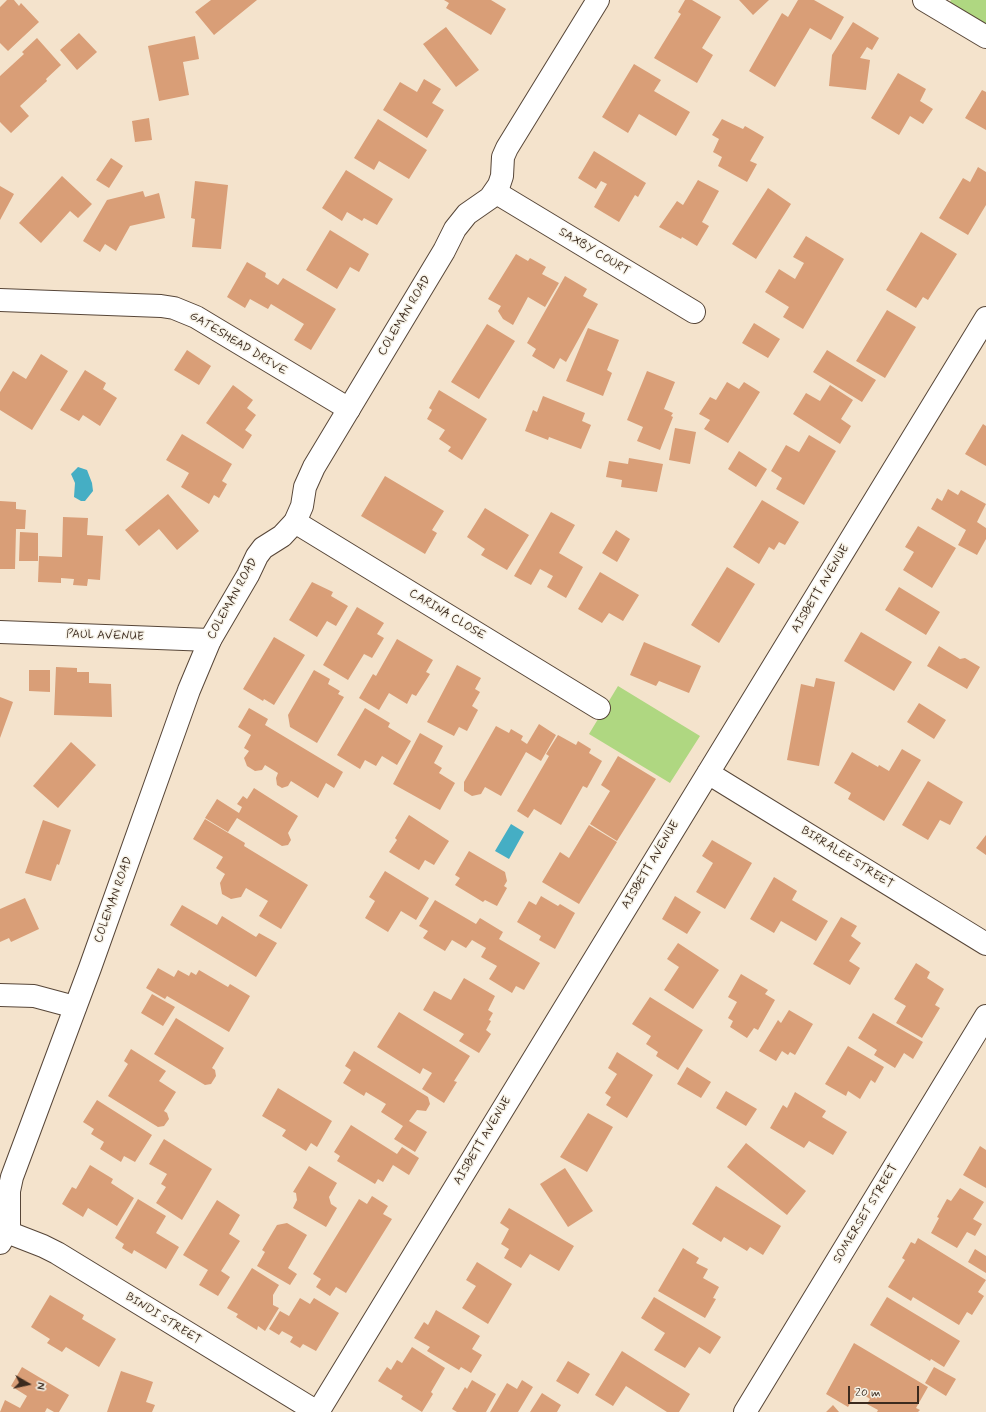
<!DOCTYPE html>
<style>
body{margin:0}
#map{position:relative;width:986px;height:1412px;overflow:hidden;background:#f4e3cc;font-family:Mynerve,sans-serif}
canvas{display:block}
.north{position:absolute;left:8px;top:1364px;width:40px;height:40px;-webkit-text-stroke:3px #f7f3e8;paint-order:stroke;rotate:99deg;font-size:11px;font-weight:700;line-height:16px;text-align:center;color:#3b2a1e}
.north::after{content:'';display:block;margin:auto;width:14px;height:18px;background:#3b2a1e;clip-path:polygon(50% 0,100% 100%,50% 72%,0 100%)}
.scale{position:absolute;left:848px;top:1386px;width:71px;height:18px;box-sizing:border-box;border:2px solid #3b2a1e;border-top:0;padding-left:5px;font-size:12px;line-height:14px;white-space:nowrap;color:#3b2a1e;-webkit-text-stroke:3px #f7f3e8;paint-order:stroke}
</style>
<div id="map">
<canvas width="986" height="1412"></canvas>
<div class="north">N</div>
<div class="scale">20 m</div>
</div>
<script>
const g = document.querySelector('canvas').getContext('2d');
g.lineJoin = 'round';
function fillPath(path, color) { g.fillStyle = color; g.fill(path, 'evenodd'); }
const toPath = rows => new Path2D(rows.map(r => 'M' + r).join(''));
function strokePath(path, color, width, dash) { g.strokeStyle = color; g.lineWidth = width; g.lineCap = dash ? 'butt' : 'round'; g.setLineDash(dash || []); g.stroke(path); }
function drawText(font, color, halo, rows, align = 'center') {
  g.font = font + ' Mynerve,sans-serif'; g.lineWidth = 3; g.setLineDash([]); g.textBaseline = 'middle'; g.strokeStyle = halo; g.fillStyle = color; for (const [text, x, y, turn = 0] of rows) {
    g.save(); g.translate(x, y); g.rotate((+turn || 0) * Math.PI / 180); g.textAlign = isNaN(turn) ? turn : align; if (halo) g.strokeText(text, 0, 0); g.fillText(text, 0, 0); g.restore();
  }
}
const green = toPath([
 [951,0,986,0,986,37,944,12],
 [618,686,700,736,670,783,589,734]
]);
const water = toPath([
 [78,467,87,470,92,483,93,491,85,501,81,501,74,497,75,483,71,474],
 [511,824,524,832,509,859,495,851]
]);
const building = toPath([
 [7,0,14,0,19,6,21,3,39,22,8,51,0,43,0,7],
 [211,0,257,0,214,35,195,12],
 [444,0,491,0,506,9,491,35,446,8,449,3],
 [685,0,692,0,721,17,702,48,713,55,697,83,654,58,681,14,678,12],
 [739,0,769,0,753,15],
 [798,0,814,0,844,17,831,40,810,28,775,87,749,71,782,13,788,17],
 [853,22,879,38,872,50,867,47,860,58,870,60,866,90,829,86,832,55],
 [446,27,479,70,456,87,423,44],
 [79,33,97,52,77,70,60,50],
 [195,36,199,59,183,62,189,95,159,101,148,46],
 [37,38,61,65,46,79,47,81,20,106,29,116,11,133,0,122,0,76,24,54,22,52],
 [634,64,661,80,654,91,690,112,676,136,639,114,628,133,602,117],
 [898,73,926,89,920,101,933,109,923,124,910,116,899,135,871,118],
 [424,79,441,89,432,103,444,110,427,138,383,110,400,82,417,92],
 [982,90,986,92,986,130,965,118],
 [149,118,152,140,135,142,132,121],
 [378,119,427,150,409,179,379,161,374,170,354,158],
 [722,119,743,129,745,126,764,137,750,161,757,164,747,182,718,166,722,157,713,152,719,139,712,135],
 [594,151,646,183,638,197,635,195,619,222,594,207,607,184,601,181,596,189,578,178],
 [111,158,123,166,109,188,96,180],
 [978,167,986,172,986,205,968,235,939,218,963,178,970,182],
 [346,170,393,199,377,225,364,218,362,221,347,212,342,221,322,208],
 [62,176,92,204,78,218,70,211,41,243,19,223],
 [698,180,719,191,702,222,709,226,697,246,682,237,681,239,659,227,677,201,683,205],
 [195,181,228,185,221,249,192,247,195,219,191,218],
 [0,186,14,194,0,220],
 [768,188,791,204,756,259,732,244],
 [143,191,145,197,159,193,165,218,130,226,116,251,105,244,100,252,83,241,107,200],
 [330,230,369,254,359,272,350,267,337,289,306,270],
 [921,232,957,254,928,300,923,297,916,308,886,290],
 [806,236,844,259,803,329,783,317,789,307,765,292,779,269,795,279,804,263,793,257],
 [516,254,528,261,530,258,546,267,542,274,559,283,545,307,528,297,513,325,503,319,498,311,501,306,488,299],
 [247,262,266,273,265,277,278,285,283,278,336,309,311,350,294,340,304,324,271,304,268,309,250,299,245,308,227,297],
 [565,276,587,289,583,296,598,304,566,362,560,358,554,369,532,356,536,349,527,343],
 [887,310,916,327,885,378,856,361],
 [754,323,780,339,768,358,742,343],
 [487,324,515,341,479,399,451,382],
 [588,328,619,340,607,370,612,373,603,396,566,381],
 [187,350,211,366,199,385,174,370],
 [827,350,876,380,862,402,813,372],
 [41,354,68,371,32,430,0,410,0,392,13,371,26,379],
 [85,370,106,383,103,389,117,398,100,426,83,415,79,421,60,410],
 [647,371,675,382,664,409,673,413,671,416,673,417,660,450,637,441,643,427,627,420],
 [727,382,739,389,744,382,760,392,728,443,704,429,710,420,699,414,710,397,716,400],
 [233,385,253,400,247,408,256,415,245,430,252,435,243,449,206,423],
 [830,385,853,400,841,419,851,426,840,444,793,414,806,393,820,401],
 [439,390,487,419,462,460,448,451,451,447,439,439,445,430,427,419,432,410,429,408],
 [543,396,585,413,582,421,591,425,581,449,549,437,548,440,525,431,533,410,537,412],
 [983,424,986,426,986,466,965,454],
 [675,428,696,432,690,464,669,460],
 [182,434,232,464,222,481,227,484,219,498,214,495,209,504,181,487,189,473,166,460],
 [809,435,836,451,804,505,776,489,782,478,771,471,786,445,799,452],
 [739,451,767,469,756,487,728,469],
 [629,458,663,464,657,492,621,487,622,480,606,477,609,461,628,464],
 [385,476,444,511,432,530,437,533,425,554,361,516],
 [948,489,958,495,961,490,986,504,977,522,986,528,986,539,977,555,958,545,966,530,931,509,937,498,942,501],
 [168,494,199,531,177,550,159,529,139,546,125,530],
 [762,500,799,522,785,545,779,542,774,550,769,547,759,564,733,547],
 [0,501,16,502,16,509,26,510,25,529,16,529,15,569,0,569],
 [485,508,529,535,507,570,481,555,485,549,467,537],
 [551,512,575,525,559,553,583,567,566,598,547,587,553,576,540,569,531,585,514,576],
 [63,517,88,518,87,535,103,536,100,580,88,579,87,586,73,585,74,579,61,578,61,583,38,582,39,556,62,557],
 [918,526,956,548,932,588,903,570,914,552,905,547],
 [616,530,630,539,617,562,602,553],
 [20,532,38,533,38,561,19,561],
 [727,567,755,584,719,643,691,625],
 [600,572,639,595,623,621,609,613,602,623,578,609],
 [312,582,333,592,331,596,348,606,336,626,327,621,317,637,289,620],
 [899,587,940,612,926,635,885,610],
 [357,607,384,623,377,634,384,638,372,658,364,654,348,680,323,665],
 [861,632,912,662,894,691,844,661],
 [274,637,305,655,274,705,264,699,263,701,243,689],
 [397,639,433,660,426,672,430,674,416,696,412,694,407,704,389,693,379,710,359,698,373,674,376,676],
 [644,642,701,666,689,693,659,681,656,686,630,675],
 [939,646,960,659,965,658,980,667,967,689,927,666],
 [457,665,481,678,475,689,480,692,472,706,478,710,467,731,459,727,454,736,427,722],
 [56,667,77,668,77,672,89,672,89,683,111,684,112,717,54,715],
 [29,670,50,670,50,692,29,691],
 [314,670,330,679,328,684,340,691,338,694,344,697,317,743,290,727,288,715],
 [816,678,835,682,819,766,787,760,801,684,814,687],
 [0,697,13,702,0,738],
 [919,703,946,720,934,739,907,722],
 [249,708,268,719,265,725,343,772,334,788,326,783,318,798,291,781,288,786,282,788,277,785,276,778,278,773,265,765,262,770,255,771,247,766,244,758,249,751,244,748,251,735,238,727],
 [365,708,390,723,388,727,411,741,397,765,382,756,376,766,365,760,360,769,337,755],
 [539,724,556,735,541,761,526,752,501,796,485,787,481,794,472,796,464,791,464,782,496,726,509,733,511,729,523,736,521,740,527,744],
 [420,733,443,746,434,763,442,768,439,773,455,783,440,810,393,784],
 [558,735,576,745,578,741,591,749,589,753,602,761,587,788,583,786,561,825,534,809,528,818,517,811,549,756,546,754],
 [71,742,96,765,58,808,33,786],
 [902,749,921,760,884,821,848,799,851,793,834,783,852,752,878,767,879,765,889,771],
 [618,756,656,779,617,841,590,824,610,791,601,785],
 [928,781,963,802,950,825,940,820,928,840,902,825],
 [254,788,298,816,288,833,291,840,288,845,282,846,237,818,228,832,205,818,217,799,239,813,242,807,237,804,243,796,247,799],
 [409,815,449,841,434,865,425,860,419,870,389,852,397,840,395,838],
 [205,819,245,843,244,846,308,885,281,929,259,916,268,901,246,888,241,897,231,899,222,894,220,883,225,874,216,868,223,857,193,839],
 [43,820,71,830,59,865,57,864,51,881,25,873],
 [589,825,617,842,579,904,542,882,560,852,569,858],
 [986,835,986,855,976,848],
 [712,840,752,863,725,909,696,892,713,863,702,856],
 [469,851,505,872,507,881,504,886,507,888,497,906,485,900,483,902,455,885,460,878,455,875],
 [385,871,429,898,416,920,401,911,388,932,365,918,375,901,369,897],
 [774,877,797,891,792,900,828,921,816,941,781,921,774,933,750,919],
 [541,896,558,906,560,904,575,913,555,949,539,940,541,936,517,922,529,901,536,905],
 [675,896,701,912,687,934,662,919],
 [25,898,39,929,11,942,9,938,0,942,0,909],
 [435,900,476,924,480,918,503,932,499,939,540,963,524,990,516,986,512,993,489,979,497,966,481,957,486,948,472,940,466,948,452,940,445,951,423,938,428,931,419,926],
 [182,905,217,925,222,916,256,937,259,933,277,943,256,977,170,925],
 [841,917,857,926,851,936,861,943,849,961,860,968,850,985,813,964],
 [678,943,719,970,693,1009,664,990,679,967,667,959],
 [916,963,930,972,927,978,944,989,935,1005,940,1008,922,1038,896,1023,906,1006,894,999],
 [158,968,174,977,178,970,189,976,191,972,196,975,199,970,228,987,230,984,250,996,229,1032,167,996,165,999,146,988],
 [741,974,768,990,765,994,775,1000,758,1030,754,1028,747,1038,730,1027,733,1021,728,1018,737,1002,728,997],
 [464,978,495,996,488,1010,493,1013,489,1020,491,1021,486,1030,491,1034,479,1053,459,1041,464,1034,423,1010,434,991,451,1000],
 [152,994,175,1007,163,1026,141,1013],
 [650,997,703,1030,678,1070,656,1056,658,1052,646,1044,651,1036,632,1024],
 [789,1010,813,1024,795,1055,790,1052,788,1055,782,1051,776,1061,759,1051,778,1020,781,1023],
 [399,1012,470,1056,454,1081,457,1082,444,1103,422,1089,432,1073,423,1068,420,1074,377,1047],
 [873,1013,923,1042,913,1059,904,1053,895,1068,874,1055,877,1050,858,1038],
 [176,1018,224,1048,212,1068,215,1070,216,1076,211,1084,205,1085,154,1054],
 [848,1046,884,1067,875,1083,871,1080,860,1099,848,1091,846,1096,825,1084],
 [131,1049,166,1071,159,1081,176,1092,164,1111,167,1113,169,1119,164,1126,158,1127,108,1096,128,1064,124,1061],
 [354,1051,428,1097,430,1104,426,1111,417,1110,409,1121,427,1132,415,1152,394,1139,403,1126,381,1112,386,1104,366,1092,364,1096,343,1083,351,1070,345,1066],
 [617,1052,653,1075,627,1118,606,1105,611,1097,605,1093,617,1074,608,1068],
 [687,1067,711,1082,701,1098,677,1084],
 [278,1088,332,1121,317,1147,311,1143,306,1151,282,1136,286,1130,262,1116],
 [726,1091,757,1109,746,1126,716,1108],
 [795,1092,826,1111,822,1117,847,1132,833,1155,809,1141,804,1148,770,1128,783,1105,787,1108],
 [97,1100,152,1135,135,1162,124,1156,121,1162,100,1149,104,1142,91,1134,94,1129,83,1122],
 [588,1113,613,1127,587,1172,560,1157],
 [351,1125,397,1154,402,1147,419,1158,409,1175,393,1165,383,1182,378,1179,375,1184,337,1161,340,1156,334,1152],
 [164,1139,212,1169,182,1220,156,1203,166,1187,161,1184,167,1174,149,1164],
 [746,1143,806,1191,787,1215,727,1167],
 [980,1146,986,1150,986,1188,963,1175],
 [90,1165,113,1179,111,1183,134,1198,117,1226,88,1208,83,1217,62,1204,72,1187,76,1189],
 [309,1166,337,1183,329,1197,331,1204,337,1208,326,1227,293,1208,297,1200,296,1193,293,1192],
 [565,1168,593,1211,568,1227,540,1184],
 [716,1186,781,1226,763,1255,750,1247,747,1251,724,1237,721,1242,692,1224],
 [960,1188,984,1202,973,1219,982,1224,975,1236,967,1232,957,1248,931,1233,939,1218,937,1217,947,1199,951,1201],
 [372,1196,388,1206,383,1214,392,1219,346,1293,336,1287,330,1296,316,1287,321,1279,313,1274,359,1199,367,1204],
 [138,1199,166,1216,156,1233,179,1247,166,1269,134,1250,132,1254,122,1248,124,1244,115,1238],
 [217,1200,240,1215,229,1234,240,1241,221,1271,230,1277,218,1296,199,1285,208,1270,183,1255],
 [509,1208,574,1246,559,1271,530,1254,521,1268,504,1258,509,1249,501,1244,509,1229,500,1223],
 [287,1223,307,1235,288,1268,297,1274,290,1285,257,1266,265,1252,262,1250,277,1225],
 [918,1238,986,1280,978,1292,984,1296,972,1315,967,1312,959,1325,913,1297,911,1301,888,1287,905,1260,902,1258,911,1242,915,1244],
 [683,1248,699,1258,696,1263,708,1269,703,1278,719,1287,713,1298,716,1299,705,1318,658,1291],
 [975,1249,986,1256,986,1273,968,1262],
 [477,1262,512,1284,488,1324,462,1308,476,1286,466,1280],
 [252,1268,279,1285,273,1295,273,1305,279,1308,265,1331,258,1326,257,1330,236,1317,238,1314,227,1308],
 [50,1295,84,1315,82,1319,116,1339,99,1367,66,1347,62,1352,47,1343,50,1339,31,1327],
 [654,1297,721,1337,710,1354,699,1347,685,1368,654,1350,665,1333,641,1318],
 [887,1297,960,1341,944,1367,931,1359,930,1361,870,1325],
 [300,1298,310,1304,314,1298,339,1313,316,1351,303,1344,300,1348,290,1342,293,1337,282,1331,279,1335,269,1329,280,1311,289,1316],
 [436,1310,480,1336,472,1349,482,1355,471,1373,461,1367,459,1370,427,1351,430,1347,414,1338,424,1322,428,1325],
 [854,1343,928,1387,916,1408,920,1410,918,1412,877,1412,878,1410,867,1404,870,1399,858,1391,848,1407,826,1394],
 [412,1347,445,1368,431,1392,433,1394,422,1412,401,1399,403,1396,378,1381,387,1367,391,1370,397,1360,402,1363],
 [622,1351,690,1394,679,1412,667,1412,626,1386,613,1406,595,1395],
 [568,1361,590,1374,578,1394,556,1381],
 [22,1367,69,1395,59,1412,54,1412,47,1408,45,1412,0,1412,5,1400,20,1408,27,1396,11,1386],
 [934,1367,956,1379,946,1396,925,1383],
 [121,1371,153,1382,146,1402,155,1405,152,1412,107,1412],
 [472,1380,496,1394,486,1412,457,1412,452,1409,465,1387,467,1389],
 [522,1380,533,1387,518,1412,490,1412,507,1383,517,1389],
 [542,1393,561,1405,557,1412,530,1412],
 [833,1405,839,1412,826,1412]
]);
const minor = toPath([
 [924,0,986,37],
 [495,192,694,312],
 [0,300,161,306,174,308,196,317,349,409],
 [295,522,599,708],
 [0,632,210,640],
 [708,773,986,944],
 [0,995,34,996,75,1007],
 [7,1232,43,1246,57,1253,317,1412],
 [318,1412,986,318],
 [745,1412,986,1016]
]);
const tertiary = toPath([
 [0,1243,9,1227,9,1191,12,1177,90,968,189,690,210,640,248,575,257,556,263,548,282,536,295,522,302,506,305,487,314,467,444,251,455,229,467,214,490,198,499,185,502,176,503,157,507,148,598,0]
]);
const streetNames = [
 ["SAXBY COURT",594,252,31],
 ["COLEMAN ROAD",405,316,-59],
 ["GATESHEAD DRIVE",238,344,31],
 ["AISBETT AVENUE",821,589,-59],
 ["COLEMAN ROAD",233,599,-61],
 ["CARINA CLOSE",447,615,31],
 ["PAUL AVENUE",105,636,2],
 ["BIRRALEE STREET",847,858,32],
 ["AISBETT AVENUE",651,865,-59],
 ["COLEMAN ROAD",114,900,-70],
 ["AISBETT AVENUE",483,1141,-59],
 ["SOMERSET STREET",866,1214,-59],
 ["BINDI STREET",163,1319,32]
];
fillPath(green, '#afd781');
fillPath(water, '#45aec4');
fillPath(building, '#d99e77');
strokePath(minor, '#574638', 24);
strokePath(tertiary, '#574638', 24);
strokePath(minor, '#fff', 22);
strokePath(tertiary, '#fff', 22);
drawText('12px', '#3b2a1e', '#f7f3e8', streetNames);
</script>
